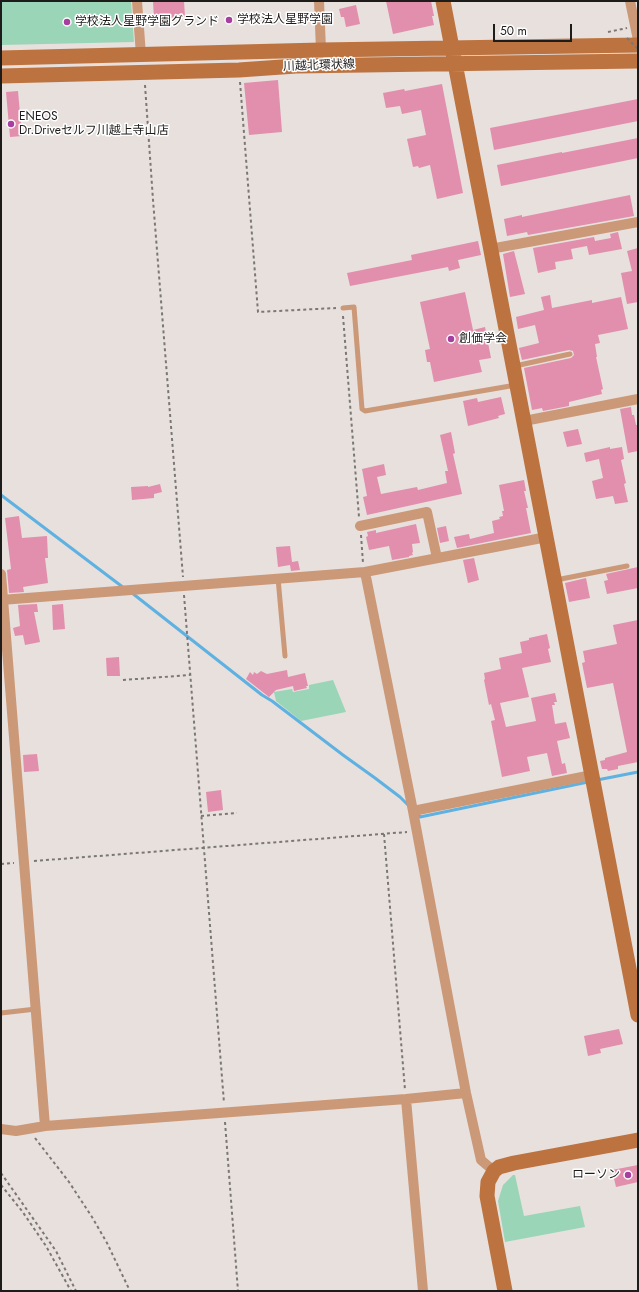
<!DOCTYPE html>
<meta charset="utf-8">
<style>
body{margin:0}
#map{position:relative;width:639px;height:1292px;overflow:hidden;background:#e7e0dd;font-family:Jost,sans-serif}
canvas{display:block}
.frame{position:absolute;inset:0;border:2px solid #1e1c1b;pointer-events:none}
.scale{position:absolute;left:493px;top:24px;width:79px;height:18px;box-sizing:border-box;border:2px solid #1e1c1b;border-top:0;padding-left:5px;font-size:12px;line-height:14px;white-space:nowrap;color:#1e1c1b;-webkit-text-stroke:3px #fff;paint-order:stroke}
</style>
<div id="map">
<canvas width="639" height="1292"></canvas>
<div class="frame"></div>
<div class="scale">50 m</div>
</div>
<script>
const g = document.querySelector('canvas').getContext('2d');
g.lineJoin = 'round';
function fillPath(path, color) { g.fillStyle = color; g.fill(path, 'evenodd'); }
const toPath = rows => new Path2D(rows.map(r => 'M' + r).join(''));
function strokePath(path, color, width, dash) { g.strokeStyle = color; g.lineWidth = width; g.lineCap = dash ? 'butt' : 'round'; g.setLineDash(dash || []); g.stroke(path); }
function drawText(font, color, halo, rows, align = 'center') {
  g.font = font + ' Jost,"Noto Sans JP",sans-serif'; g.lineWidth = 3; g.setLineDash([]); g.textBaseline = 'middle'; g.strokeStyle = halo; g.fillStyle = color; for (const [text, x, y, turn = 0] of rows) {
    g.save(); g.translate(x, y); g.rotate((+turn || 0) * Math.PI / 180); g.textAlign = isNaN(turn) ? turn : align; if (halo) g.strokeText(text, 0, 0); g.fillText(text, 0, 0); g.restore();
  }
}
const green = toPath([
 [1,1,131,1,134,42,1,45],
 [333,680,346,712,301,721,276,701,274,692,292,689,293,692,309,689,309,685],
 [513,1175,515,1175,524,1216,580,1206,585,1227,505,1242,498,1201,503,1185]
]);
const stream = toPath([
 [1,495,124,588],
 [132,593,262,695,272,701,343,755,375,778,400,797,408,805],
 [597,780,638,772],
 [417,813,420,817,588,782]
]);
const building = toPath([
 [153,1,184,1,185,17,154,19],
 [386,1,431,1,434,16,432,16,434,25,393,34],
 [356,5,360,24,346,27,344,17,341,17,339,9],
 [278,80,282,132,249,135,244,83],
 [442,84,463,193,437,199,430,165,419,168,418,166,413,167,407,139,426,135,421,110,402,114,400,106,386,108,383,93,404,89,405,91],
 [18,91,22,136,10,137,6,92],
 [638,99,638,121,494,150,490,128],
 [638,138,638,158,501,186,497,165,562,152,562,153],
 [630,195,634,216,528,235,527,232,507,236,504,219,522,215,522,217],
 [618,232,622,249,589,255,587,246,571,249,573,259,555,262,556,269,538,273,533,248,594,237,595,241,611,238,610,234],
 [478,241,481,255,458,260,460,268,449,271,448,267,350,286,347,273,412,260,411,255],
 [638,248,638,302,627,304,621,273,632,271,627,251],
 [514,251,525,294,510,297,503,254],
 [465,292,473,330,485,327,491,358,479,360,482,372,434,382,430,362,427,362,425,350,430,349,420,302],
 [550,295,552,308,592,300,592,303,621,297,628,329,598,335,600,343,595,344,597,357,596,357,603,389,601,390,602,394,569,402,569,406,543,411,542,408,532,410,524,368,571,358,574,355,573,351,569,350,522,360,519,348,539,343,535,325,518,329,516,317,544,310,541,297],
 [501,397,505,414,498,416,499,418,468,426,463,401,477,398,478,402],
 [631,407,632,415,634,415,636,425,638,425,638,451,628,453,620,409],
 [578,429,582,444,567,447,563,432],
 [451,432,455,453,453,454,462,494,367,515,363,497,367,496,362,469,384,464,386,475,377,477,381,494,417,487,418,490,447,483,445,471,448,471,440,435],
 [610,447,610,449,622,447,624,459,621,460,626,483,624,484,628,502,615,504,613,496,596,499,592,481,603,478,599,459,586,462,584,453],
 [524,480,526,491,524,491,528,508,526,508,531,533,457,548,454,537,469,534,470,539,494,533,492,521,500,519,499,517,503,516,502,511,504,511,499,485],
 [160,484,162,492,154,494,154,498,132,500,131,487,148,486,148,487],
 [19,516,22,538,47,536,48,558,45,558,48,583,23,587,24,592,9,593,7,570,11,569,5,518],
 [416,524,420,543,412,544,413,552,412,553,413,555,409,556,409,557,392,560,389,546,369,550,366,537,368,536,367,532,376,530,376,533],
 [446,526,449,541,440,543,437,528],
 [290,546,292,562,298,561,300,570,291,571,290,565,278,567,276,547],
 [474,558,479,580,468,583,463,560],
 [638,567,638,588,607,594,604,581,608,580,606,574],
 [586,578,590,598,569,602,565,583],
 [37,604,38,612,34,612,40,642,25,645,23,635,15,636,13,628,20,626,18,605],
 [63,604,65,629,53,630,52,605],
 [638,620,638,762,618,766,618,769,608,771,607,769,602,769,600,761,605,760,605,758,627,752,613,683,587,688,582,663,585,662,583,651,617,644,613,625],
 [547,634,550,648,548,649,551,662,522,668,529,697,500,703,506,727,536,721,531,698,555,693,557,702,554,702,555,705,552,705,555,724,566,722,570,738,557,741,562,764,565,763,567,773,552,776,547,753,527,757,530,771,502,777,491,721,495,720,491,704,489,705,484,680,485,679,484,673,501,669,499,658,522,653,520,642,529,640,529,638],
 [119,657,120,676,107,676,106,658],
 [287,670,288,677,305,673,308,686,306,686,307,688,294,691,293,686,276,690,269,697,246,679,250,672,253,675,254,672,257,674,261,671,267,674],
 [37,754,39,771,24,772,23,755],
 [221,790,223,810,208,812,206,792],
 [619,1029,623,1044,600,1049,601,1053,588,1056,584,1036],
 [638,1165,638,1182,616,1187,612,1170]
]);
const path = toPath([
 [608,32,627,28],
 [240,82,258,312,336,308],
 [145,85,153,200,183,577],
 [343,316,359,517],
 [361,535,363,563],
 [184,595,224,1103],
 [123,680,190,675],
 [201,816,237,813],
 [384,834,405,1090],
 [34,861,407,832],
 [1,864,14,863],
 [225,1122,238,1291],
 [35,1138,69,1182,92,1217,107,1243,130,1291],
 [1,1173,56,1251,76,1291],
 [1,1185,22,1211,46,1246,71,1291]
]);
const lane = toPath([
 [343,308,354,307,362,409,365,411,516,385],
 [515,366,570,354],
 [278,578,285,656],
 [556,580,627,566],
 [1,1013,36,1009]
]);
const street = toPath([
 [137,1,141,55],
 [319,1,321,50],
 [630,1,638,40],
 [490,249,638,222],
 [524,421,638,399],
 [360,526,427,512,437,558],
 [365,572,413,811,466,1093,481,1160,494,1171],
 [1,574,45,1126],
 [1,600,365,572,547,537],
 [413,811,592,775],
 [406,1099,423,1291],
 [1,1129,16,1131,45,1126,406,1099,466,1093]
]);
const secondary = toPath([
 [443,1,638,1015],
 [1,58,321,50,638,45],
 [1,76,239,70,296,66,638,61],
 [505,1291,487,1196,488,1182,494,1171,499,1167,514,1163,638,1140]
]);
const pathBridge = toPath([
 [627,38,638,49]
]);
const markers = [
 [229,20,4,"#a73fa1"],
 [67,22,4,"#a73fa1"],
 [11,124,4,"#a73fa1"],
 [451,339,4,"#a73fa1"],
 [628,1175,4,"#a73fa1"]
];
const poiNames = [
 ["学校法人星野学園",237,20],
 ["学校法人星野学園グランド",75,22],
 ["ENEOS",19,117],
 ["Dr.Driveセルフ川越上寺山店",19,131],
 ["創価学会",459,339],
 ["ローソン",620,1175,"right"]
];
const streetNames = [
 ["川越北環状線",319,66,-2]
];
fillPath(green, '#9ad5b7');
strokePath(stream, '#5eb1e1', 3);
fillPath(building, '#e28ead');
strokePath(path, '#7b7775', 2, [3, 3]);
strokePath(lane, '#cb9878', 5);
strokePath(street, '#cb9878', 10);
strokePath(secondary, '#bc7340', 15);
strokePath(pathBridge, '#7b7775', 2, [3, 3]);
for (const [x, y, r, color] of markers) { const dot = new Path2D(); dot.arc(x, y, r, 0, 2 * Math.PI); g.fillStyle = color; g.fill(dot); strokePath(dot, '#fff', 1.5); }
drawText('12px', '#1e1c1b', '#fff', poiNames, 'left');
drawText('12px', '#1e1c1b', '#fff', streetNames);
</script>
